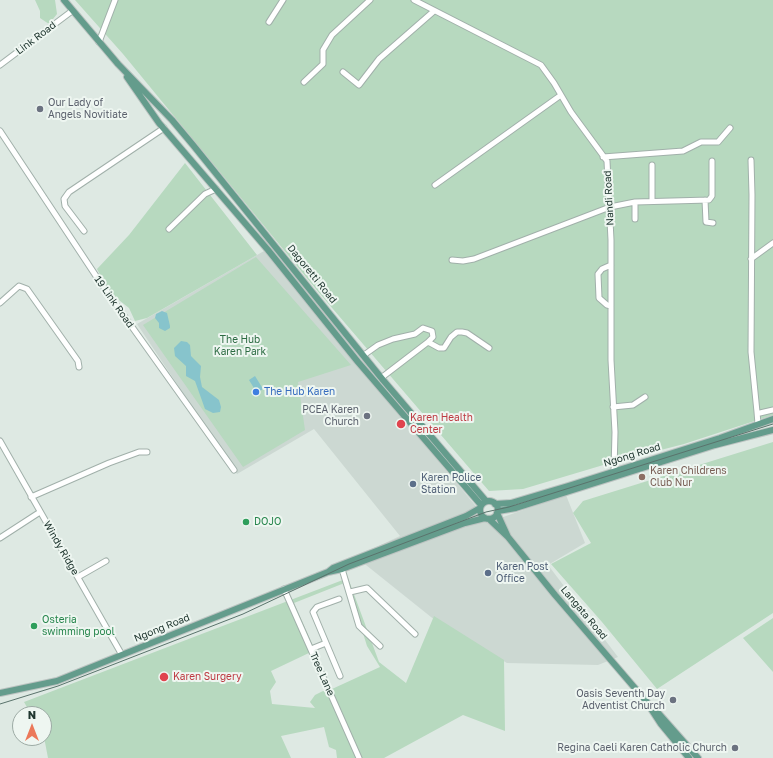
<!DOCTYPE html>
<style>
body{margin:0}
#map{position:relative;width:773px;height:758px;overflow:hidden;background:#dee9e3;font-family:"Golos Text",sans-serif}
canvas{display:block}
.north{position:absolute;left:12px;top:706px;width:40px;height:40px;box-sizing:border-box;background:#eef6f1;border:1px solid #9caaa4;border-radius:50%;rotate:0deg;font-size:11px;font-weight:700;line-height:16px;text-align:center;color:#203730}
.north::after{content:'';display:block;margin:auto;width:14px;height:18px;background:#eb7859;clip-path:polygon(50% 0,100% 100%,50% 72%,0 100%)}
</style>
<div id="map">
<canvas width="773" height="758"></canvas>
<div class="north">N</div>
</div>
<script>
const g = document.querySelector('canvas').getContext('2d');
g.lineJoin = 'round';
function fillPath(path, color) { g.fillStyle = color; g.fill(path, 'evenodd'); }
const toPath = rows => new Path2D(rows.map(r => 'M' + r).join(''));
function strokePath(path, color, width, dash) { g.strokeStyle = color; g.lineWidth = width; g.lineCap = dash ? 'butt' : 'round'; g.setLineDash(dash || []); g.stroke(path); }
function drawText(font, color, halo, rows, align = 'center') {
  g.font = font + ' "Golos Text",sans-serif'; g.lineWidth = 4; g.setLineDash([]); g.textBaseline = 'middle'; g.strokeStyle = halo; g.fillStyle = color; for (const [text, x, y, turn = 0] of rows) {
    g.save(); g.translate(x, y); g.rotate((+turn || 0) * Math.PI / 180); g.textAlign = isNaN(turn) ? turn : align; if (halo) g.strokeText(text, 0, 0); g.fillText(text, 0, 0); g.restore();
  }
}
const built = toPath([
 [264,251,489,522,566,495,585,543,548,565,618,657,598,665,507,663,436,621,366,565,359,555,400,536,314,429,237,474,137,324]
]);
const green = toPath([
 [35,0,55,0,57,14,49,24,40,18,40,11],
 [75,0,773,0,773,415,684,444,610,463,523,489,489,491,315,288,123,54],
 [185,163,257,255,147,318,135,321,129,308,110,293,97,269,129,235],
 [256,257,351,365,298,382,305,430,243,467,143,325],
 [773,442,773,613,657,689,602,622,551,564,591,543,573,513,583,501],
 [348,578,379,662,406,683,434,616,504,660,505,731,463,715,384,758,337,758,336,750,329,747,324,727,281,736,291,758,48,758,44,737,44,714,31,714,24,702],
 [347,582,367,646,380,667,332,689,294,603],
 [311,652,332,693,323,691,315,695,310,702,315,708,272,704,270,691,276,682,271,671],
 [773,618,773,672,743,638]
]);
const water = toPath([
 [162,311,167,313,170,326,170,328,165,331,159,328,159,323,155,318,156,314],
 [181,341,187,342,190,345,191,356,201,366,200,377,202,387,219,400,221,407,220,412,213,413,205,409,195,381,186,376,186,366,175,356,174,348],
 [255,376,263,389,257,393,249,380]
]);
const minor = toPath([
 [414,0,541,65,554,83,571,112,607,161,611,240,611,360,615,432,614,471],
 [269,22,283,0],
 [99,42,115,0],
 [0,65,72,11],
 [343,72,359,85,379,59,434,11],
 [304,82,323,64,323,50,332,35,370,0],
 [0,131,100,282,234,470],
 [603,157,683,151,701,142,718,142,730,128],
 [751,160,752,195,751,352,757,412,760,413,773,410],
 [435,185,561,95],
 [705,200,706,222,713,223],
 [652,201,652,165],
 [635,202,635,219],
 [169,229,205,194,216,189],
 [84,231,65,206,64,199,69,192,164,128],
 [751,259,773,243],
 [452,260,463,261,474,259,610,207,635,202,709,200,712,196,712,161],
 [0,303,19,286,27,289,78,361,79,367],
 [611,306,607,305,599,298,598,274,602,269,611,265],
 [428,342,439,348,444,348,451,337,457,332,462,332,467,333,489,348],
 [364,355,378,345,393,339,415,334,423,328,432,331,433,337,428,342,381,378],
 [613,407,633,405,645,397],
 [757,412,758,424],
 [0,441,122,655],
 [31,497,109,463,139,452,147,452],
 [0,538,40,512],
 [342,569,359,626,380,646],
 [78,577,106,561],
 [284,589,359,758],
 [350,592,367,588,415,634],
 [339,599,317,607,313,612,340,676],
 [311,649,326,643]
]);
const major = toPath([
 [64,0,118,64,172,120,193,145,383,380,486,501],
 [127,77,159,123,268,250,358,362,481,505],
 '480 510a9 9 0 1 1 18 0a9 9 0 1 1-18 0Z',
 [495,504,511,503,568,486,720,438,773,419],
 [498,511,516,508,715,445,773,430],
 [497,513,508,537],
 [489,519,508,537,555,595,646,701,661,724,689,758],
 [328,572,333,568,466,516,480,508],
 [0,693,57,681,328,572,342,569,465,523,485,518],
 [652,706,698,758]
]);
const tram = toPath([
 [0,704,58,686,243,614,349,564,486,512,509,507,773,424]
]);
const markers = [
 [40,109,4,"#6b7280"],
 [256,392,4,"#3f7fe0"],
 [367,416,4,"#6b7280"],
 [401,424,5,"#e0444e"],
 [642,477,4,"#8d6e63"],
 [413,484,4,"#5c6f8a"],
 [246,522,4,"#2e9e5b"],
 [488,573,4,"#5c6f8a"],
 [34,626,4,"#2e9e5b"],
 [164,677,5,"#e0444e"],
 [673,700,4,"#6b7280"],
 [735,748,4,"#6b7280"]
];
const streetNames = [
 ["Link Road",36,38,-37],
 ["Nandi Road",609,198,-93],
 ["Dagoretti Road",312,274,51],
 ["19 Link Road",114,302,55],
 ["Ngong Road",632,455,-17],
 ["Windy Ridge",61,548,60],
 ["Langata Road",584,613,50],
 ["Ngong Road",162,628,-22],
 ["Tree Lane",322,674,66]
];
const worshipNames = [
 ["Our Lady of",48,103,"left"],
 ["Angels Novitiate",48,115,"left"],
 ["PCEA Karen",359,410],
 ["Church",359,422],
 ["Oasis Seventh Day",665,694],
 ["Adventist Church",665,706],
 ["Regina Caeli Karen Catholic Church",727,748]
];
const parkNames = [
 ["The Hub",240,340],
 ["Karen Park",240,352]
];
const shopNames = [
 ["The Hub Karen",264,392]
];
const healthNames = [
 ["Karen Health",410,418],
 ["Center",410,430],
 ["Karen Surgery",173,677]
];
const educationNames = [
 ["Karen Childrens",650,471],
 ["Club Nur",650,483]
];
const serviceNames = [
 ["Karen Police",421,478],
 ["Station",421,490],
 ["Karen Post",496,567],
 ["Office",496,579]
];
const leisureNames = [
 ["DOJO",254,522],
 ["Osteria",42,620],
 ["swimming pool",42,632]
];
fillPath(built, '#ccd8d2');
fillPath(green, '#b7d9bf');
fillPath(water, '#87c4cc');
strokePath(minor, '#a1b0aa', 7);
strokePath(major, '#bcc3c1', 8);
strokePath(minor, '#fff', 5);
strokePath(major, '#649c8c', 6);
strokePath(tram, '#5a736c', 1);
for (const [x, y, r, color] of markers) { const dot = new Path2D(); dot.arc(x, y, r, 0, 2 * Math.PI); g.fillStyle = color; g.fill(dot); strokePath(dot, '#eef6f1', 1.5); }
drawText('10px', '#203730', '#eef6f1', streetNames);
drawText('10px', '#5b616d', '#eef6f1', worshipNames, 'right');
drawText('10px', '#2d6c43', '#eef6f1', parkNames);
drawText('10px', '#366cbe', '#eef6f1', shopNames, 'left');
drawText('10px', '#be3a42', '#eef6f1', healthNames, 'left');
drawText('10px', '#785e54', '#eef6f1', educationNames, 'left');
drawText('10px', '#4e5e75', '#eef6f1', serviceNames, 'left');
drawText('10px', '#27864d', '#eef6f1', leisureNames, 'left');
</script>
